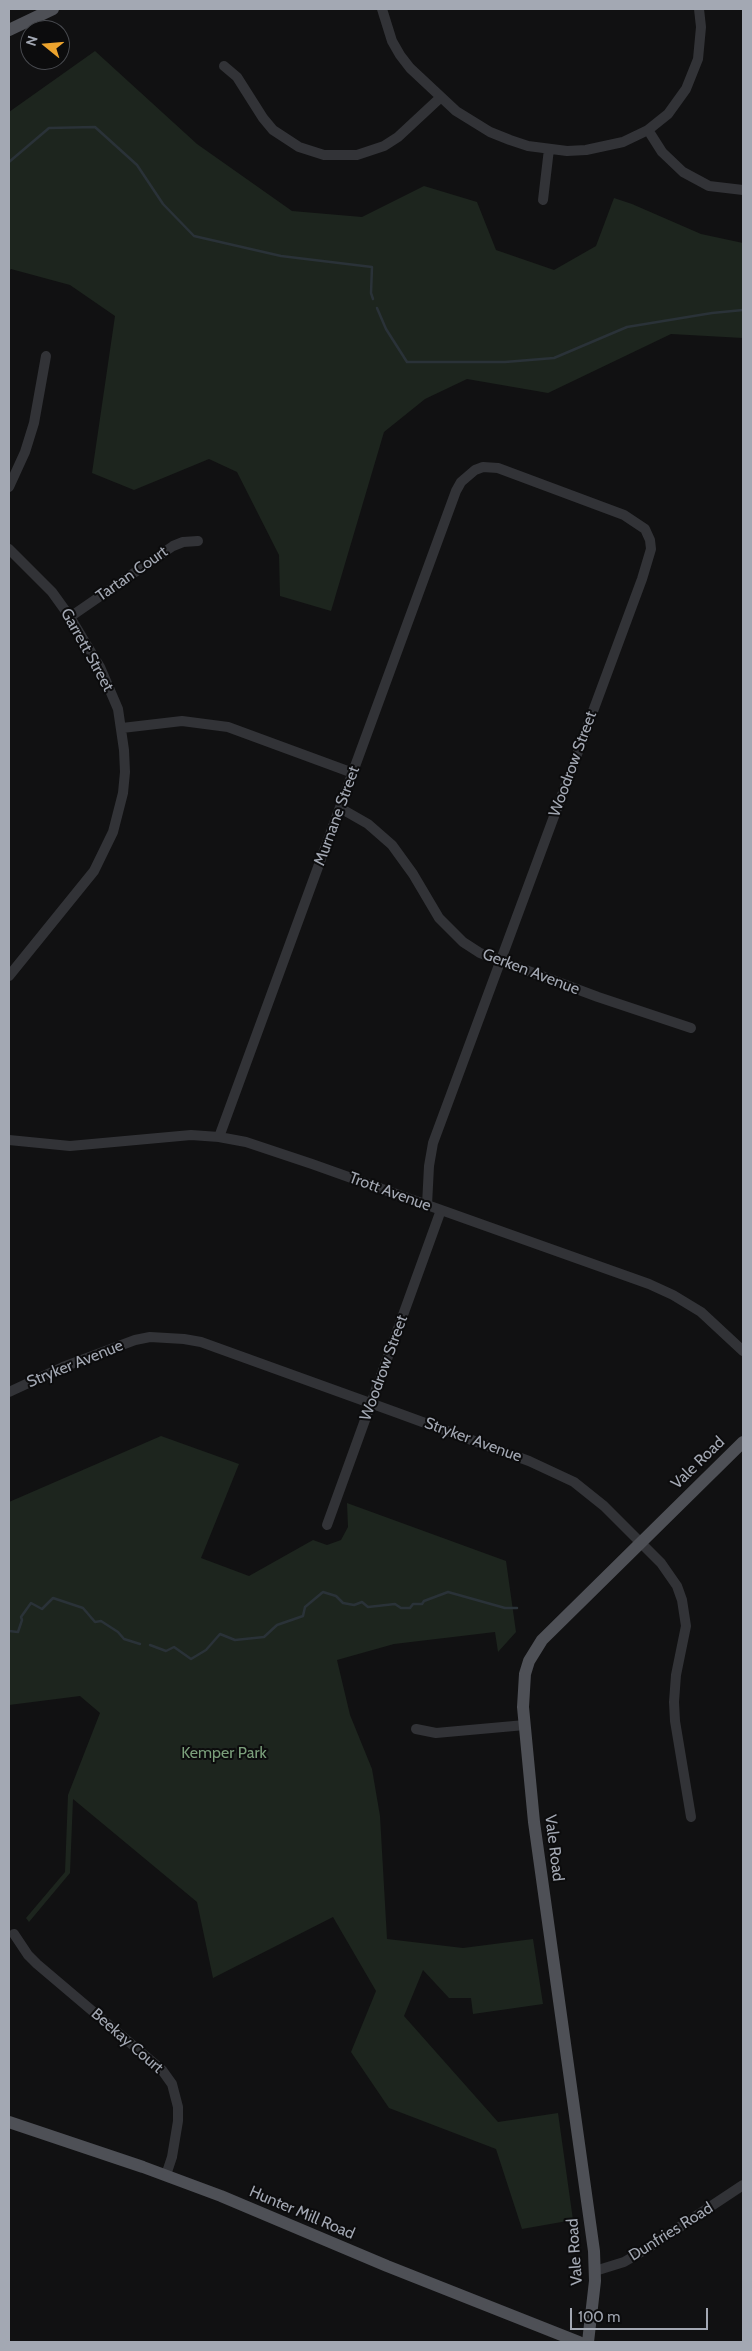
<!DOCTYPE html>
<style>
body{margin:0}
#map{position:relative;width:752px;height:2351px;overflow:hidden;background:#111112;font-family:Cabin,sans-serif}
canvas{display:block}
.frame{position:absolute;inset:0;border:10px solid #a3a8b3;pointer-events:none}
.north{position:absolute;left:20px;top:20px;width:50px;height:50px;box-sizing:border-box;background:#0c0c0d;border:1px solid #484a4f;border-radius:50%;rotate:287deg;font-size:14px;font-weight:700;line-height:20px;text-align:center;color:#a3a8b3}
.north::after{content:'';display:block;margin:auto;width:18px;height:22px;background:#eda42e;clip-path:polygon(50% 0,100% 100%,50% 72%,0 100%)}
.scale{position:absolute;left:570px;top:2308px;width:138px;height:22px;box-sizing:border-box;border:2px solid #a3a8b3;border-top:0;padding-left:6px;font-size:15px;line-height:18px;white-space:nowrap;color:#a3a8b3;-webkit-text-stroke:4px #0c0c0d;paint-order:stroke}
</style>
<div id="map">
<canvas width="752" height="2351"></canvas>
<div class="frame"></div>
<div class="north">N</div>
<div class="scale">100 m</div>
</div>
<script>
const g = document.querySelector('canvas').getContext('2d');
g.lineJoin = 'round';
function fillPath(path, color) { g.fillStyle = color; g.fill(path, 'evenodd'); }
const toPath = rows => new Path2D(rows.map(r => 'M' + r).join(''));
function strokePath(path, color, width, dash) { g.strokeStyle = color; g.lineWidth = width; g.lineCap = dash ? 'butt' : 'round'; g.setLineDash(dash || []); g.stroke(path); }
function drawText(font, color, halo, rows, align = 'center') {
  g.font = font + ' Cabin,sans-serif'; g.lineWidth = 4; g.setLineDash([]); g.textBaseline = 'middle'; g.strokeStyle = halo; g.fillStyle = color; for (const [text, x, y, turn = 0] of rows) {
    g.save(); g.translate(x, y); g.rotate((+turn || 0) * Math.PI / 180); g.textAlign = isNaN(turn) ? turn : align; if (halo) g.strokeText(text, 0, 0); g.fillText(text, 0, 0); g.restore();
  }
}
const green = toPath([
 [95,51,197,144,292,211,362,217,424,186,477,202,496,250,554,270,596,246,614,198,632,204,701,234,743,243,743,338,671,334,548,393,467,379,425,399,384,432,331,611,280,596,279,555,237,472,209,459,134,490,92,473,115,316,70,285,11,269,9,271,9,112],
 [161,1436,239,1464,201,1558,249,1576,313,1540,327,1545,341,1540,348,1527,347,1503,506,1561,516,1632,498,1652,495,1632,394,1644,337,1660,350,1715,372,1769,380,1816,387,1939,463,1948,533,1939,543,2004,473,2014,471,1998,449,1998,423,1970,404,2016,498,2122,558,2113,573,2220,522,2229,496,2149,389,2108,351,2052,376,1991,333,1917,213,1978,197,1902,73,1799,70,1873,29,1922,26,1918,65,1872,68,1795,100,1713,80,1696,9,1705,9,1502]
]);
const stream = toPath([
 [9,162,49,128,95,127,137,165,163,204,194,236,281,256,372,267,371,293,373,299],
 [377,308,386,329,407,362,505,362,554,358,627,327,712,313,743,310],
 [9,1631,18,1632,22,1620,21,1617,31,1603,42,1609,53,1598,83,1608,95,1622,101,1621,118,1632,124,1639,140,1644],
 [150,1645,166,1651,174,1647,191,1659,206,1650,220,1634,235,1640,264,1637,277,1625,303,1616,305,1607,323,1592,336,1596,343,1603,354,1605,362,1602,368,1607,395,1604,401,1608,410,1608,413,1604,422,1604,424,1601,448,1592,505,1608,517,1608]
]);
const minor = toPath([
 [382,9,392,41,400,55,410,68,456,111,490,132,510,140,528,146,567,151,586,150,623,142,648,130,668,114,686,89,698,59,701,27,699,9],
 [224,66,237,77,263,118,273,130,299,147,324,155,357,155,384,146,398,137,441,97],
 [648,130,662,152,683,172,709,186,743,190],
 [543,200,549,149],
 [9,487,25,452,34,423,46,356],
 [9,549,52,592,70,617,100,667,118,709,124,750,125,772,123,793,113,832,94,871,9,976],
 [70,617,173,546,183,542,198,541],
 [122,728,182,721,228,727,353,773],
 [340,808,368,824,392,845,413,874,439,918,463,942,480,953,598,997,691,1028],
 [219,1137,456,491,461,482,475,470,483,467,498,468,624,515,645,529,650,540,651,549,642,579,433,1143,429,1166,427,1205],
 [9,1140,70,1146,191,1135,219,1137,246,1142,312,1164,649,1284,673,1295,701,1312,743,1351],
 [9,1392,63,1367,135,1340,150,1337,184,1339,201,1342,395,1412,529,1461,574,1482,604,1506,661,1563,677,1586,682,1600,686,1626,676,1675,674,1702,675,1721,691,1817],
 [327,1525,441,1210],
 [416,1729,436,1733,525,1725],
 [14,1934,28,1955,37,1964,162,2070,172,2084,178,2107,178,2121,172,2157,166,2175],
 [595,2271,624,2262,648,2248,743,2185]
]);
const major = toPath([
 [9,30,53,9],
 [9,2122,143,2167,221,2196,387,2266,579,2342],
 [588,2342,595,2281,594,2251,534,1822,523,1707,525,1674,529,1661,542,1640,743,1442]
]);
const streetNames = [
 ["Tartan Court",132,574,-35],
 ["Garrett Street",87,650,61],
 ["Woodrow Street",573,764,-70],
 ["Murnane Street",337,816,-70],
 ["Gerken Avenue",531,972,21],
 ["Trott Avenue",390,1192,20],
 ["Stryker Avenue",75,1364,-22],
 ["Woodrow Street",384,1368,-70],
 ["Stryker Avenue",473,1440,20],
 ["Vale Road",698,1463,-44],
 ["Vale Road",554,1848,83],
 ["Beekay Court",127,2041,41],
 ["Hunter Mill Road",302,2213,23],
 ["Dunfries Road",671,2232,-32],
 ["Vale Road",575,2252,-94]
];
const parkNames = [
 ["Kemper Park",224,1753]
];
fillPath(green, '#1d251e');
strokePath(stream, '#2a3238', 2.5);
strokePath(minor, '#323337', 10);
strokePath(major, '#4e5056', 12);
drawText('16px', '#a3a8b3', '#0c0c0d', streetNames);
drawText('16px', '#7a9e7a', '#0c0c0d', parkNames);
</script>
